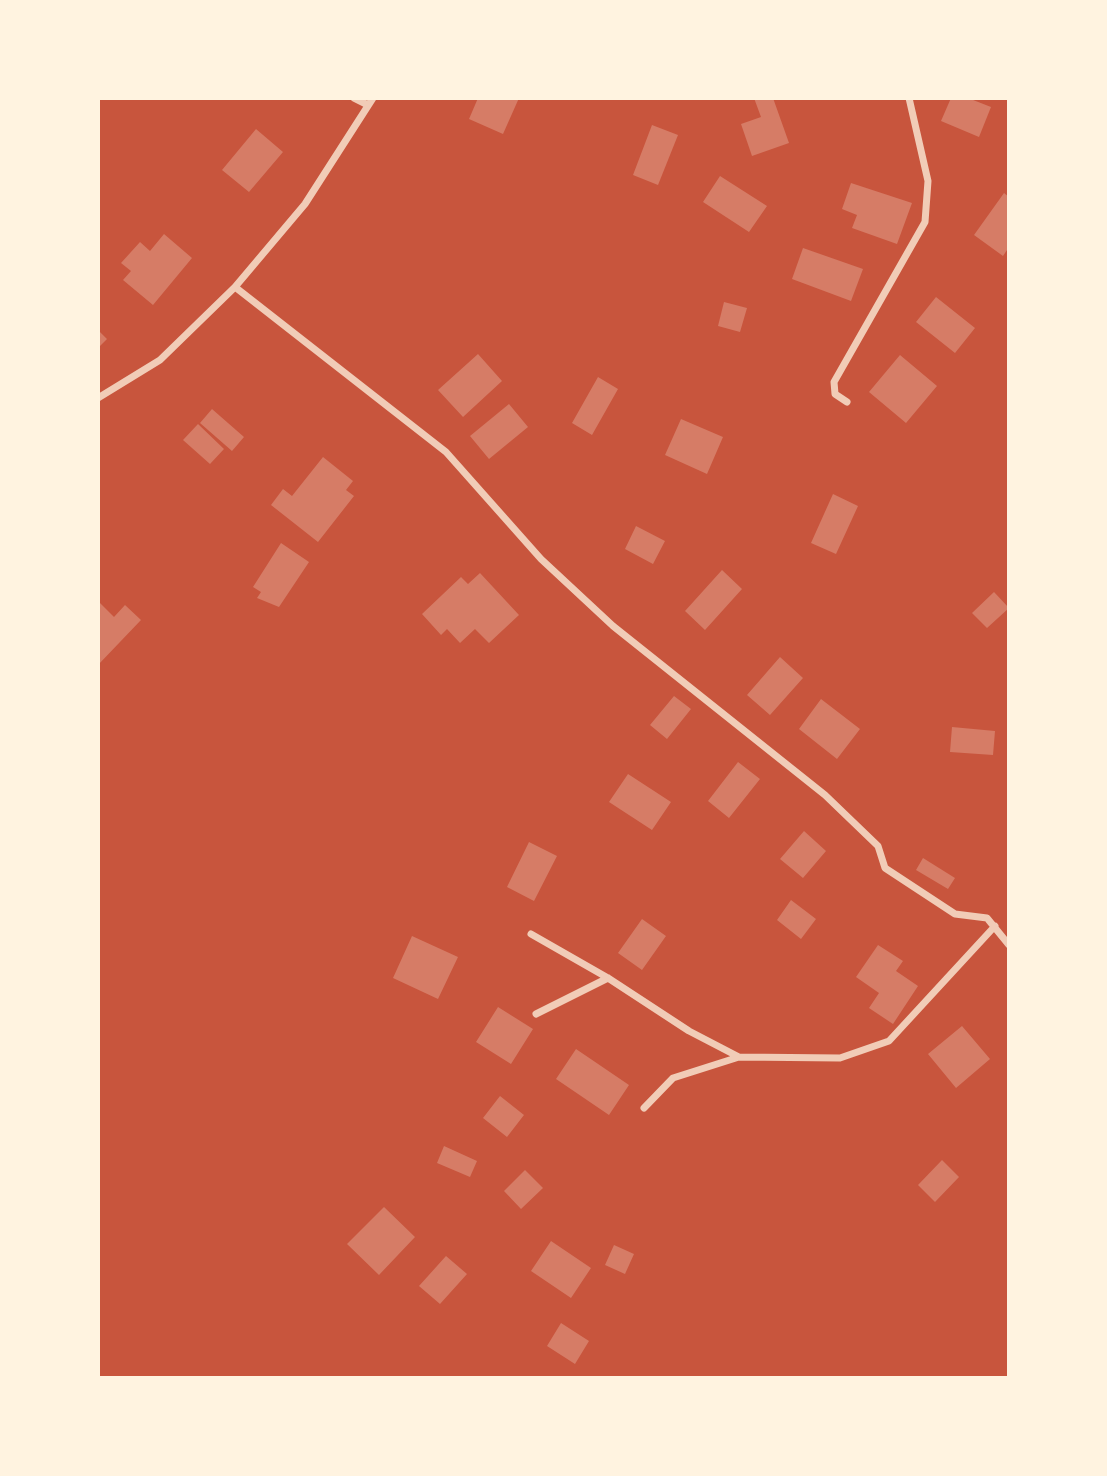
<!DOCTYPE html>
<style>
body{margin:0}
#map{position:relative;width:1107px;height:1476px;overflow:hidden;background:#c8553d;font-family:"Sofia Sans Condensed",sans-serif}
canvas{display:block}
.frame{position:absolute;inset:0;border:100px solid #fff3e0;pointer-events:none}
</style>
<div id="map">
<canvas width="1107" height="1476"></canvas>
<div class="frame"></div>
</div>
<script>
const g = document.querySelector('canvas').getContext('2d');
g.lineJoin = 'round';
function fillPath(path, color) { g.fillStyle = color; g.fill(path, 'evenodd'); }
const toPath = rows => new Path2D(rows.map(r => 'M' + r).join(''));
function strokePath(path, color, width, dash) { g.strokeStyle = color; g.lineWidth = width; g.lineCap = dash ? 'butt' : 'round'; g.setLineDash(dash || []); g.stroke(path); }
const building = toPath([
 [478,98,519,98,503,134,469,119],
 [754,98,773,98,789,143,752,156,741,124,761,117],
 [951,98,968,98,991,107,979,137,941,121],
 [652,125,678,135,658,185,633,175],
 [256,129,283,152,249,192,222,170],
 [720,176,767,206,749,232,703,202],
 [851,183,912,203,897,244,852,228,857,215,842,209],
 [1004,193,1009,197,1009,247,1003,256,974,235],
 [164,234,192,258,153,305,123,280,131,271,121,263,140,242,150,251],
 [803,248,863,269,851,301,792,279],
 [936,297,975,328,955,353,916,322],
 [724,302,747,308,740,332,718,326],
 [98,330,107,339,98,348],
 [478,354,502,381,463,417,438,390],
 [900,355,937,386,906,423,869,392],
 [598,377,618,389,592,435,572,423],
 [509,404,528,427,489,459,470,436],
 [212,409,244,437,232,451,200,423],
 [681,419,723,437,707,474,665,455],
 [198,424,224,449,210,464,183,440],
 [323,457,353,481,346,490,354,496,318,542,271,505,283,489,292,496],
 [833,494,858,506,836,554,811,543],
 [636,526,665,541,653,564,625,549],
 [281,543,309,562,279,607,257,598,261,592,253,587],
 [722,570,742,589,705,630,685,611],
 [480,573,519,615,489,643,475,629,460,643,447,629,441,635,422,614,461,577,468,584],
 [994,592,1009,608,987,628,972,613],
 [98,601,114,617,125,605,141,620,98,665],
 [780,657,803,678,770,715,747,695],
 [674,696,691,709,667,739,650,725],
 [821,699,860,729,837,759,799,729],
 [952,727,995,731,993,755,950,752],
 [738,762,760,779,729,818,708,801],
 [628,774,671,802,652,830,609,802],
 [804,831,826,851,803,878,780,859],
 [529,842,557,856,534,901,507,887],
 [923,858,955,878,948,889,916,870],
 [791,900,816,919,801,939,777,920],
 [642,919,666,936,642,970,618,953],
 [412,936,458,957,438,999,393,978],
 [878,945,903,961,896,971,918,986,893,1024,869,1008,879,993,856,977],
 [498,1007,533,1029,511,1064,476,1042],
 [962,1026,990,1059,956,1088,928,1054],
 [576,1049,629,1085,609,1115,556,1079],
 [500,1096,524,1115,507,1137,483,1118],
 [444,1146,477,1161,470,1177,437,1163],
 [942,1160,959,1177,935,1202,918,1185],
 [525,1170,543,1188,521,1209,504,1191],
 [384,1207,415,1237,379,1275,347,1244],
 [551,1241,591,1268,571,1298,531,1271],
 [614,1245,634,1254,625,1274,605,1265],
 [446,1256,467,1274,440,1304,419,1286],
 [561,1323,589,1341,575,1364,547,1346]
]);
const minor = toPath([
 [354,98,368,105],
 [235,287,446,452,541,559,613,626,825,795,878,846,885,868,955,914,987,918,1009,945],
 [98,398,160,360,235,287,305,204,373,98],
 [847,402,835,394,834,382,925,222,928,181,909,98],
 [531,934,608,978,689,1031,739,1057],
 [536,1014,608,978],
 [644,1108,673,1078,739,1057,840,1058,889,1041,995,926]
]);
fillPath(building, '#d67c66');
strokePath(minor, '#f1ccb7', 7);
</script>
